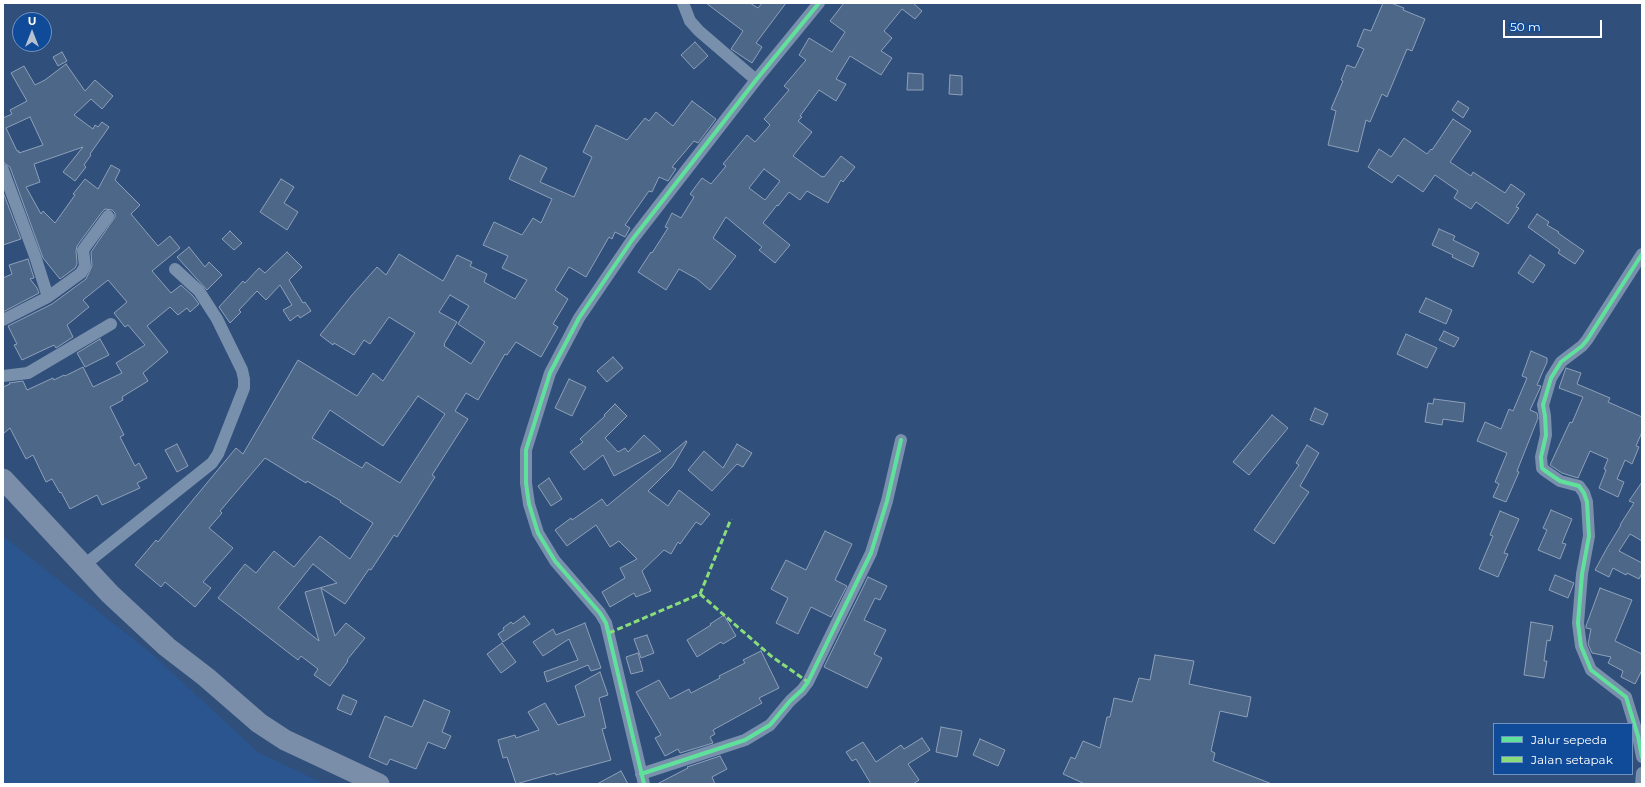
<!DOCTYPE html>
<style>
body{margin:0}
#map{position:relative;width:1645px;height:787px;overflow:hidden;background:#304f7a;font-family:Montserrat,sans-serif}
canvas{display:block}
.frame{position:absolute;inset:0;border:4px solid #fff;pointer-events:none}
.legend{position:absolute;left:1493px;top:723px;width:140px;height:52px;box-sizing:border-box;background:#104b99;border:1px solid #7093c2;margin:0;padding:5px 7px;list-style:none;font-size:12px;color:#fff}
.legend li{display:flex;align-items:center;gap:8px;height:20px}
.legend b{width:20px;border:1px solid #7093c2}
.north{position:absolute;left:12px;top:12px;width:40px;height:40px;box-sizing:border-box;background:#104b99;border:1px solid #7093c2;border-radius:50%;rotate:0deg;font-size:11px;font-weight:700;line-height:16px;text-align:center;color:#fff}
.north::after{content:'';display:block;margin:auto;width:14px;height:18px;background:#b7c1d0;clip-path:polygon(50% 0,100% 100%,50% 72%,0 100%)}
.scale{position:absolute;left:1503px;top:20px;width:99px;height:18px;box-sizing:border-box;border:2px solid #fff;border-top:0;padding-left:5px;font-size:12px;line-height:14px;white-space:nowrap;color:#fff;-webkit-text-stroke:3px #104b99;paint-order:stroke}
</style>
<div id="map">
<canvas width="1645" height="787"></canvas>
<div class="frame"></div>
<ul class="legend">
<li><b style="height:5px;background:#60e19b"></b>Jalur sepeda</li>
<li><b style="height:5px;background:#8add7b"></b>Jalan setapak</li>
</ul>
<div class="north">U</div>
<div class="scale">50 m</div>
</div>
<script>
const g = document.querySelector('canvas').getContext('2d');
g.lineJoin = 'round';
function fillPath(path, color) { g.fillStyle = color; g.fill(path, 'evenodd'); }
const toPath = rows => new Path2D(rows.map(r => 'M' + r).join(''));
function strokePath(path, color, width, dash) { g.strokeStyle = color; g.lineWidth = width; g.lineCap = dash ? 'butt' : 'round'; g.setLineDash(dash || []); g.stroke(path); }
const water = toPath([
 [3,536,151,653,258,752,325,784,3,784]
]);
const building = toPath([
 [706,3,750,3,758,8,762,3,786,3,756,43,762,47,752,63,731,49,743,31,706,3],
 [844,3,913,3,922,11,915,19,902,9,884,31,892,38,881,51,892,58,881,75,850,56,836,79,846,84,836,101,819,90,800,116,802,117,798,121,812,132,793,156,822,177,822,176,824,177,841,156,855,167,843,182,841,180,828,203,807,191,800,200,789,192,778,206,777,205,763,223,790,245,775,263,759,250,762,247,726,217,713,238,736,256,710,290,697,279,679,269,666,290,638,272,651,252,652,253,668,228,665,227,672,213,681,218,694,197,690,194,702,178,711,184,726,166,723,164,747,135,755,142,770,125,764,119,789,90,784,86,806,60,799,55,809,38,832,52,845,32,830,21,844,3],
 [764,169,780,181,765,200,749,188,764,169],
 [1383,3,1391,3,1404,8,1403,10,1425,19,1412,51,1407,49,1387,97,1382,94,1370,122,1366,120,1358,152,1328,145,1336,111,1331,109,1343,81,1341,80,1347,65,1355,68,1364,49,1357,46,1364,29,1371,31,1383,3],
 [695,42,708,56,694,69,681,55,695,42],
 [62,52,67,61,58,66,53,57,62,52],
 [66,64,85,91,95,80,113,96,102,109,91,99,74,115,93,129,95,125,98,127,102,122,109,127,90,154,91,155,84,165,86,167,75,181,63,172,83,147,34,164,40,182,26,187,41,214,43,211,55,223,75,195,73,194,85,179,98,189,111,165,120,170,115,180,140,205,131,214,158,246,170,236,180,248,152,271,171,293,181,285,193,296,199,304,190,312,187,308,178,315,170,307,147,326,168,352,143,373,148,381,122,397,123,400,110,407,124,435,120,437,135,466,139,463,147,478,137,483,140,488,102,505,97,495,70,509,61,492,60,493,52,479,46,482,33,455,26,459,10,428,3,434,3,387,10,384,9,383,23,381,27,390,53,378,54,380,64,375,65,376,83,367,93,387,122,373,116,363,145,345,128,325,125,327,114,313,127,302,108,280,83,300,89,307,67,325,73,337,56,348,54,345,22,360,14,345,17,344,8,326,52,304,86,279,92,266,91,252,115,217,115,213,112,210,105,209,102,212,77,246,76,251,77,264,75,268,60,279,43,258,10,167,4,163,3,159,3,118,12,114,10,110,27,101,11,73,24,66,35,85,45,80,66,64],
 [30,117,43,145,19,153,19,151,17,151,6,128,30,117],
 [908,73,923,74,923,90,907,90,908,73],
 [950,75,962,76,962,95,949,94,950,75],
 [692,101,716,119,698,143,694,141,672,167,676,169,668,181,659,177,652,192,649,191,625,225,630,228,625,237,615,232,612,239,609,237,586,277,569,267,555,290,568,299,553,324,558,327,541,357,516,342,507,355,505,354,478,400,466,393,455,411,468,419,432,475,435,477,397,537,394,535,371,570,369,569,345,604,321,588,335,636,346,623,365,638,347,660,348,661,330,686,314,675,318,669,301,656,298,660,218,598,245,564,256,573,274,551,294,567,320,536,350,559,373,523,340,502,341,501,307,481,306,483,265,458,220,511,222,513,209,528,233,548,203,582,211,588,195,607,165,582,161,587,135,565,156,540,158,542,236,448,243,454,298,360,357,396,373,373,383,381,415,333,389,317,370,344,364,340,354,355,334,343,333,345,320,335,352,295,377,267,386,275,399,254,443,281,457,255,472,262,470,266,487,274,484,282,515,299,527,280,502,268,508,256,483,245,494,222,522,235,533,218,541,223,552,199,509,179,520,155,547,168,540,182,574,197,592,157,583,152,596,125,627,140,645,118,649,121,656,112,673,126,692,101],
 [450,295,469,306,458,324,485,342,471,364,444,346,445,345,444,344,457,322,439,312,450,295],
 [418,396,445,414,400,483,366,462,362,468,312,438,330,410,383,446,418,396],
 [313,564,337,583,305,592,319,641,278,608,313,564],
 [1458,101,1469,108,1463,118,1452,110,1458,101],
 [1453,119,1471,131,1450,162,1471,176,1473,172,1505,193,1511,184,1525,194,1516,207,1519,208,1508,224,1476,202,1471,209,1454,198,1458,191,1435,175,1423,192,1398,175,1392,183,1368,167,1379,149,1391,157,1404,138,1427,154,1431,149,1432,150,1453,119],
 [281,179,294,187,284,203,298,212,287,230,260,212,281,179],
 [3,192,21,239,3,245,3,192],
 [1537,214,1549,222,1547,225,1559,232,1558,233,1584,251,1575,264,1558,253,1560,250,1528,227,1537,214],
 [1439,229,1455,236,1453,240,1479,253,1473,267,1452,257,1453,255,1432,245,1439,229],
 [230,231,242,243,234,250,222,239,230,231],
 [189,247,205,267,209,262,222,275,207,290,177,257,189,247],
 [287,252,302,267,289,280,303,303,305,302,311,311,300,318,298,315,290,321,283,310,292,305,280,285,266,300,257,291,239,310,241,312,230,323,219,307,243,281,245,283,259,268,265,273,287,252],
 [1530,255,1545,265,1533,283,1518,273,1530,255],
 [28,259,34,278,30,279,37,288,39,293,3,312,3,278,12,274,9,265,28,259],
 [1426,298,1452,310,1446,324,1419,312,1426,298],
 [1444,331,1459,338,1454,347,1439,340,1444,331],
 [1406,334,1437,348,1427,368,1397,354,1406,334],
 [100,339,109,355,85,367,77,353,100,339],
 [1531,351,1547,358,1547,362,1537,385,1541,386,1530,410,1537,413,1538,418,1517,471,1519,472,1506,502,1493,497,1499,484,1495,482,1507,453,1477,441,1485,422,1501,429,1509,409,1513,411,1527,378,1522,376,1531,351],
 [613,357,623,368,607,382,597,371,613,357],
 [1566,368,1581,373,1577,384,1610,398,1608,402,1642,417,1642,432,1636,446,1639,447,1632,464,1625,460,1617,479,1624,482,1618,497,1599,488,1606,470,1604,469,1608,459,1590,451,1578,478,1562,473,1550,465,1570,422,1572,423,1583,397,1559,388,1566,368],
 [569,379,586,387,572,416,555,408,569,379],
 [1434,399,1465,403,1463,422,1443,419,1442,425,1425,422,1428,403,1433,404,1434,399],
 [615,404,627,416,605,438,618,452,625,448,628,452,644,435,661,451,614,476,603,455,584,470,570,452,583,442,580,439,605,416,604,415,615,404],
 [1315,408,1328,414,1323,425,1310,420,1315,408],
 [1272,415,1288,428,1249,475,1233,462,1272,415],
 [686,441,687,442,672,467,648,491,668,506,679,490,710,514,701,525,696,522,680,544,678,542,671,554,664,550,642,571,651,591,636,597,634,593,610,607,602,592,625,578,620,568,637,559,619,541,610,547,596,525,567,546,555,530,571,518,572,520,602,499,607,506,686,441],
 [177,444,188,466,177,472,165,450,177,444],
 [737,444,752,453,743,467,737,464,712,491,688,470,704,451,723,468,737,444],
 [1307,445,1319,453,1300,486,1309,492,1274,544,1254,530,1299,465,1296,463,1307,445],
 [549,478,562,499,551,506,538,486,549,478],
 [1642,482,1642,541,1630,534,1619,551,1642,563,1642,573,1639,579,1627,573,1626,575,1613,568,1609,577,1595,570,1607,548,1621,525,1620,525,1634,503,1629,501,1642,482],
 [1551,510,1572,519,1562,543,1566,544,1560,559,1538,550,1547,530,1543,528,1551,510],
 [1500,511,1519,519,1504,553,1508,554,1498,577,1479,569,1493,536,1490,535,1500,511],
 [825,531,852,544,835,580,847,586,831,617,811,607,798,634,776,623,788,598,771,589,786,560,806,570,825,531],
 [1555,575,1574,583,1568,598,1549,590,1555,575],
 [868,577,887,586,880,600,875,598,864,620,886,630,874,654,882,658,867,688,824,667,868,577],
 [1600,588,1632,600,1615,641,1642,654,1642,670,1635,684,1621,677,1623,671,1608,663,1611,657,1592,653,1588,644,1591,629,1586,628,1586,626,1600,588],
 [724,615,736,636,723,644,721,642,697,657,687,640,711,625,710,624,724,615],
 [524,616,530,624,503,642,498,634,504,630,503,628,511,622,513,624,524,616],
 [1531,622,1553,626,1550,641,1547,640,1544,661,1547,661,1544,678,1524,675,1531,622],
 [585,623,601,668,591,671,588,665,547,682,544,672,578,660,569,639,543,656,533,642,553,629,556,635,585,623],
 [647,635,654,653,641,658,634,639,647,635],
 [502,643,516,662,501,673,487,654,502,643],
 [761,651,779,688,759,698,762,703,713,730,715,734,710,737,713,743,680,753,678,749,665,756,655,738,661,735,636,692,659,680,670,699,689,689,691,693,720,678,719,676,745,663,743,660,761,651],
 [638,653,643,671,631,674,626,657,638,653],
 [1155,655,1194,661,1189,684,1251,697,1247,717,1220,711,1211,751,1215,753,1213,761,1272,784,1085,784,1063,774,1071,757,1075,759,1083,741,1100,748,1107,717,1110,717,1114,698,1132,702,1139,678,1150,680,1155,655],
 [600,672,608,695,599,698,606,728,602,729,611,760,556,775,555,773,516,784,507,757,503,758,498,740,515,735,516,738,539,730,528,712,545,703,558,725,585,716,575,686,600,672],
 [343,695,357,701,351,715,337,709,343,695],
 [424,700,450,711,442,732,451,736,445,749,428,742,416,769,390,759,387,765,369,757,385,716,412,727,424,700],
 [941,727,962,731,957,757,936,752,941,727],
 [922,738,930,750,908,764,919,780,913,784,871,784,856,759,852,761,846,752,863,742,876,762,901,745,904,749,922,738],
 [980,739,1005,750,998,766,973,755,980,739],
 [720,756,727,769,712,777,715,784,657,784,688,768,687,767,720,756],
 [621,771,628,784,597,784,621,771]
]);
const minor = toPath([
 [683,3,690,21,699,31,756,80],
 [3,170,35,256,48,297],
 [1642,254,1587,340,1582,346,1561,362,1551,378,1543,405,1545,416,1546,435,1541,457,1542,468,1544,470,1560,481,1579,486,1584,493,1587,502,1589,536,1582,574,1578,623,1581,646,1591,670,1626,697,1638,736,1642,757],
 [3,320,48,297,81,273,85,266,83,250,108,216],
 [3,376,28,373,111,324],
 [83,566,212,463,218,454,244,388,244,379,242,370,217,319,199,291,175,269],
 [641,774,745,740,770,725,790,701,802,690,808,682,826,645,871,553,887,501,901,440],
 [644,784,606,623,600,613,555,561,538,533,529,504,526,483,526,450,550,373,579,318,632,240,756,80,819,3],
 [1641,784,1642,773]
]);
const trunk = toPath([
 [3,479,110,594,167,647,206,677,259,723,285,740,379,784]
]);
const quiet = toPath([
 [700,594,771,656,808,682],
 [609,633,700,594,731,519]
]);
const cycleway = toPath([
 [1642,254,1587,340,1582,346,1561,362,1551,378,1543,405,1545,416,1546,435,1541,457,1542,468,1544,470,1560,481,1579,486,1584,493,1587,502,1589,536,1582,574,1578,623,1581,646,1591,670,1626,697,1638,736,1642,757],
 [641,774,745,740,770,725,790,701,802,690,808,682,826,645,871,553,887,501,901,440],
 [644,784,606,623,600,613,555,561,538,533,529,504,526,483,526,450,550,373,579,318,632,240,756,80,819,3]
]);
fillPath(water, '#2b558e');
fillPath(building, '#4d6788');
strokePath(building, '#8ea0b9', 1);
strokePath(minor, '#7990ad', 12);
strokePath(trunk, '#7a8eaa', 21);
strokePath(quiet, '#8add7b', 3, [6, 3]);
strokePath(cycleway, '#60e19b', 4);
</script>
